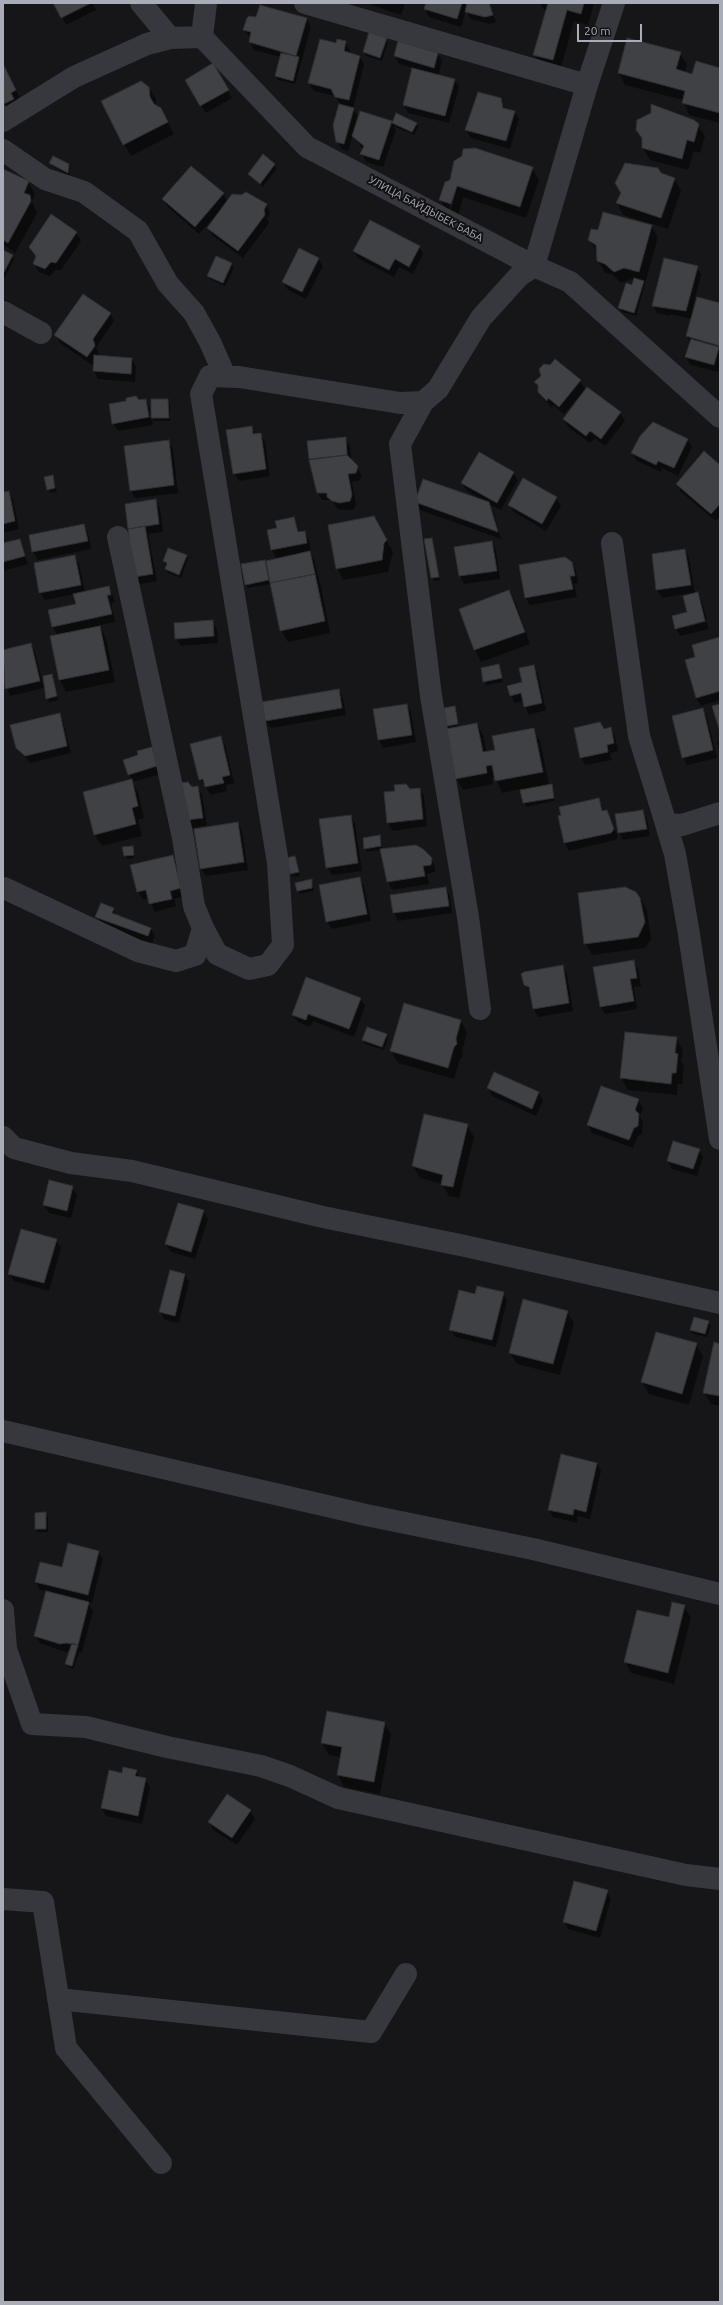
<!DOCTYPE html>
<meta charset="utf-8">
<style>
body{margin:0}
#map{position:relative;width:723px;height:2305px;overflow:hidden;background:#161618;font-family:Ubuntu,sans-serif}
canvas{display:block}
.frame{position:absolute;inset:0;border:4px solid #a8adb8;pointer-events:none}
.scale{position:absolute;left:577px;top:24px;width:65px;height:18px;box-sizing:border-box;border:2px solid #a8adb8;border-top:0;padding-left:5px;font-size:12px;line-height:14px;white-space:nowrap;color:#a8adb8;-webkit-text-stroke:3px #111113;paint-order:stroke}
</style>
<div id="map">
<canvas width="723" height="2305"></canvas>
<div class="frame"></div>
<div class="scale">20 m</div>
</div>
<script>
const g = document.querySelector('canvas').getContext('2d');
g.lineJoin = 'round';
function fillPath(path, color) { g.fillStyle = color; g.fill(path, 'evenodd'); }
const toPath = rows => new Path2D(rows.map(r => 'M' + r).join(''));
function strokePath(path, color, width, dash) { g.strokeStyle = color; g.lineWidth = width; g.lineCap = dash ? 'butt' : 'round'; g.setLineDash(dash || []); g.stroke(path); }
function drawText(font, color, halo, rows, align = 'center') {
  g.font = font + ' Ubuntu,sans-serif'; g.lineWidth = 4; g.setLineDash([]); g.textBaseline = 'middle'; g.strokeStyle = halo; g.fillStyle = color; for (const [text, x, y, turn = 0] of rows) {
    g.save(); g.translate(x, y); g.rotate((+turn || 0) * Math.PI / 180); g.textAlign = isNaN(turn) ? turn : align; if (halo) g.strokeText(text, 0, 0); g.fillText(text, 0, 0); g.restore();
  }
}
const shadow = toPath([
 [54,3,92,3,96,10,66,25],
 [371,3,405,3,401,15,372,5],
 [427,3,488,3,496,22,489,24,471,19,466,11,461,27,429,17,425,9],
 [540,3,594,3,588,25,574,21,560,71,541,66,534,54,547,10,544,10],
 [257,18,307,19,311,27,295,84,278,80,276,76,280,57,254,50,250,42,251,38,244,30],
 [386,38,388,42,382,61,366,56,364,52],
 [345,42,350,50,349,54,359,56,364,64,353,109,359,118,391,122,392,124,397,115,416,124,418,127,414,135,393,126,396,130,383,167,366,162,362,154,363,149,353,135,348,151,342,149,337,141,334,125,340,104,335,96,314,91,309,83,336,44],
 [399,43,438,54,442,61,438,76,454,80,459,87,449,123,408,113,404,105,413,68,399,64,395,56],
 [680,53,687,65,685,73,693,75,720,69,720,123,689,115,683,100,625,85,619,73],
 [213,65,232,98,206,113,186,80],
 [3,66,20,98,3,118],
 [149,88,156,99,156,106,167,121,174,134,131,156,124,144],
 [500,99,505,109,514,112,519,119,510,149,471,138,466,130],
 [652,105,694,121,705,136,700,153,694,151,688,170,650,160,643,148,643,141,637,130,652,114],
 [263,156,277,168,263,187,249,174],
 [50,163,68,165,70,169,69,176,53,166],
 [532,168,539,180,526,218,463,197,458,215,447,211,440,200,446,183],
 [454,192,456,192,451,209,449,208],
 [3,170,28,182,35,194,32,201,37,213,15,253,3,244],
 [661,174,674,179,681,190,668,229,623,215,617,203],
 [223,194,228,202,266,205,270,213,267,218,269,223,243,258,213,236,208,228,219,214,218,213,199,234,168,207,163,199],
 [51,216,76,233,81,241,61,270,56,270,50,276,39,272,34,264,37,258,30,247],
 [651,226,658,237,636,316,622,312,619,308,635,280,631,279,621,283,613,275,605,273,598,261,597,252,589,239,599,232],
 [419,247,423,254,413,274,399,267,394,277,359,259,354,251],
 [3,251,12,256,14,259,5,277,3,276],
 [217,257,232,264,234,268,225,286,210,279,208,276],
 [318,259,323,266,306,299,288,290,283,282],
 [697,267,701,275,693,307,720,304,720,365,718,372,691,365,686,357,691,343,687,336,692,319,670,314,669,316,657,313,653,305],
 [110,313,114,321,96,347,99,354,97,356,132,359,136,367,135,382,98,379,94,371,95,360,92,365,60,343,56,335],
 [580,381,585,389,564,414,553,405,552,408,544,399,535,382],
 [146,400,152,412,168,400,170,403,170,421,154,421,152,417,153,425,118,431,113,423,138,401],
 [620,413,625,421,605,446,595,438,590,443,568,427,564,419],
 [251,427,255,434,260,434,265,442,270,476,239,481,234,473],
 [345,438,350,446,351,460,362,475,360,480,352,482,356,504,354,509,345,510,338,509,331,500,322,500,318,493,310,459],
 [687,439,692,447,678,476,662,468,661,472,637,461,632,453],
 [168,441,173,449,178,493,135,498,131,491],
 [720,466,720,517,716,521,681,492,677,484],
 [513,473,518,480,501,510,487,503,493,511,501,539,420,510,416,502,484,501,467,491,462,483],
 [52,476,57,492,50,493,48,489],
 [9,492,13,500,19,529,3,533,3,493],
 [556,498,561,506,546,531,514,512,509,505],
 [155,501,160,508,163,532,148,534,157,581,140,584,135,577,126,505],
 [373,517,393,552,388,572,343,580,337,568],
 [294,518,300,533,304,532,309,540,311,551,309,551,314,560,321,587,330,633,288,642,281,630,271,584,248,588,246,585,265,561,290,557,290,555,276,558,272,550,268,531,278,528],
 [83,525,88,533,91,549,38,560,33,552,30,535],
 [431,539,440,580,434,581,432,578],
 [3,540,4,544,19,540,28,564,3,571],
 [492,542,496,550,500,579,464,584,460,576,456,548],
 [685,550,689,558,695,594,697,593,702,601,707,620,676,627,676,629,707,622,709,629,680,636,676,628,673,617,688,613,684,596,692,593,662,598,657,590,653,555],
 [186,555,188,559,181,578,168,573,164,561],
 [75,556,79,564,85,592,108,587,113,595,115,602,111,603,115,622,99,625,106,638,115,682,66,692,60,680,51,636,57,635,53,627,49,611,77,604,75,594,45,600,40,592],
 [571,563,576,571,578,583,574,584,577,597,530,605,526,598],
 [509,591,516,603,530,644,481,662,475,650,460,609],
 [212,621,217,629,218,643,181,646,176,638],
 [720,639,720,700,701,706,696,698,686,661,696,658],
 [31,644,35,652,44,688,10,696,3,678,3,651],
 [498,665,503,682,486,685,482,669],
 [533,666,538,674,546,710,529,715,523,701,515,703,511,696,523,683],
 [52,675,59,700,49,702,47,698],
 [339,690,343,698,346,715,271,728,266,721],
 [407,705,411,713,416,742,383,748,379,740],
 [454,707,459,727,477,724,483,735,487,753,496,751,533,729,540,741,549,784,543,785,543,787,551,785,555,801,526,807,521,789,502,793,495,777,492,778,493,784,463,790,456,778,448,725],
 [703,709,707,717,717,758,687,765,683,757],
 [59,714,63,722,71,753,30,763,17,748],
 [610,728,615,736,618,751,610,753,612,760,585,765,581,757,604,730],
 [220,738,225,745,234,783,226,785,227,791,211,795,200,779],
 [720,741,720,753,717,742],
 [151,748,161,774,132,782,138,792,144,818,138,820,142,836,102,846,95,835,132,780,128,774,140,756],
 [197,787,202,795,207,825,192,828,187,820,192,788],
 [419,789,424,796,427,826,393,831,388,823,385,793],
 [599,799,604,812,606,811,611,819,618,837,615,840,569,851,565,843,559,817],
 [643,811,647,819,650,836,623,840,619,833],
 [351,816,355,824,362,871,332,875,327,867],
 [238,823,242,831,248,870,206,876,201,869],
 [379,837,383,850,431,859,435,867,435,872,427,874,429,884,392,890,388,882,381,850,367,852,365,848],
 [132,847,134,858,127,859,125,856],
 [172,856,177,864,185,896,174,899,176,906,155,912,149,898,143,900,138,892,132,866],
 [295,857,300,876,293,877,291,874],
 [359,878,364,886,371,921,332,929,327,921],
 [311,880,314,891,300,894,296,884],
 [446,889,450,896,452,913,398,921,394,913],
 [640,898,647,910,651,939,645,948,592,955,585,943],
 [113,909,116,915,150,928,155,936,152,944,101,924,97,916],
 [633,961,638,969,641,986,634,987,637,1009,605,1014,600,1006],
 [563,967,567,974,573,1011,538,1017,534,1009,531,993,525,984],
 [361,999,365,1006,354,1037,313,1021,310,1027,298,1022,293,1015],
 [461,1021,467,1032,462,1051,463,1056,460,1059,454,1079,398,1063,391,1051],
 [386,1035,388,1038,384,1050,365,1044,363,1040],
 [676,1038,683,1050,681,1061,684,1066,682,1084,678,1084,677,1095,628,1090,621,1078],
 [495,1073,539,1093,543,1101,536,1116,492,1096,488,1088],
 [601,1087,638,1100,643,1108,640,1117,643,1123,642,1134,638,1136,633,1148,592,1133,588,1125],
 [467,1125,474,1137,459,1198,449,1196,442,1184,420,1178,413,1166],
 [699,1150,703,1157,697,1176,672,1169,668,1161],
 [72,1187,77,1195,71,1218,49,1213,44,1205],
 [203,1211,208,1219,195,1259,171,1252,166,1244],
 [56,1240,61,1248,49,1291,14,1281,9,1273],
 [185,1275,189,1282,179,1323,165,1320,160,1312],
 [503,1293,507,1300,496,1347,455,1337,451,1330,476,1295],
 [567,1312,574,1323,560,1375,517,1364,510,1353],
 [708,1322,711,1326,707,1337,693,1334,691,1330],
 [696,1344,703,1356,689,1405,649,1394,642,1382],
 [720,1345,720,1406,711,1404,704,1392],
 [597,1463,601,1471,590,1519,578,1516,577,1523,553,1517,549,1510],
 [45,1513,48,1517,48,1532,38,1532,36,1529],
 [98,1552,103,1559,92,1603,87,1602,93,1611,82,1652,79,1652,73,1669,68,1667,66,1664,71,1650,65,1652,40,1643,35,1635,47,1591,40,1590,36,1582],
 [684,1606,691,1618,674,1684,631,1673,625,1662],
 [384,1723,391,1734,380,1794,344,1787,338,1775,341,1757,329,1755,322,1743],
 [136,1771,140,1778,145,1779,150,1787,142,1824,106,1816,102,1808,122,1774],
 [227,1795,250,1811,255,1819,237,1845,213,1830,209,1822],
 [607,1891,611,1899,600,1938,568,1929,564,1921]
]);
const building = toPath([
 [53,3,91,3,61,18,53,3],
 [426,3,462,3,457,19,424,9,426,3],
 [467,3,489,3,493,15,485,17,465,12,467,3],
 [548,3,584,3,581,14,567,10,553,60,533,55,548,3],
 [260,5,307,18,296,56,249,42,251,32,243,30,247,18,249,16,256,17,260,5],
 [369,32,387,38,380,58,363,52,369,32],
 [627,38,681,52,676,69,692,74,696,61,720,68,720,113,682,103,685,91,618,73,627,38],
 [320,39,336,43,337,39,346,41,344,51,360,56,349,100,335,97,331,89,308,83,320,39],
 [398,41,438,53,434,68,394,56,398,41],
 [281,53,299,57,293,81,275,76,281,53],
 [213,63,229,90,200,106,185,80,213,63],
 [3,64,16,90,11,93,14,99,4,104,6,108,3,109,3,64],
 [412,68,455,79,445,116,403,105,412,68],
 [141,81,149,87,150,97,154,104,161,108,168,122,123,145,101,101,141,81],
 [478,92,501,98,503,108,515,111,506,141,465,130,478,92],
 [339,104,354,108,344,144,336,142,333,125,339,104],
 [651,104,694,120,699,124,694,142,687,140,682,159,642,148,642,138,636,130,637,120,651,113,651,104],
 [360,111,392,121,379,160,360,154,364,146,352,136,360,111],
 [396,113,417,123,412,132,392,123,396,113],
 [475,148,533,167,520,207,457,186,451,204,439,200,445,182,450,180,454,161,462,156,463,149,475,148],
 [263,154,275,164,260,184,248,174,263,154],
 [53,156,69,164,68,173,49,163,53,156],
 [625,163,658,168,661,173,675,178,661,218,616,203,621,193,615,183,625,163],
 [191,166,224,193,195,227,162,199,191,166],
 [3,169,29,181,24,193,30,195,31,201,8,243,3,240,3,169],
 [246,192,267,204,264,210,265,215,238,251,207,228,232,194,241,195,246,192],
 [603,212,652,225,639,272,624,268,614,272,605,264,597,261,596,245,588,240,591,229,598,230,603,212],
 [51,214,77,232,56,263,51,262,45,269,33,264,36,256,29,247,51,214],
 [370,220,420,246,409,267,395,259,389,270,353,251,370,220],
 [299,248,319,258,302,292,282,282,299,248],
 [3,250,13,255,3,274,3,250],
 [216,256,232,263,223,283,207,276,216,256],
 [664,258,698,266,686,311,652,306,664,258],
 [634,278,644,281,634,313,618,308,626,283,632,285,634,278],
 [83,294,111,313,93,339,95,346,87,357,54,335,83,294],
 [697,297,720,303,720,346,686,336,697,297],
 [691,339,719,347,714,365,685,357,691,339],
 [94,355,132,358,131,374,93,371,94,355],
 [555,359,581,380,559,407,548,398,547,401,538,392,538,385,534,382,541,376,539,369,544,364,550,365,555,359],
 [587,387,621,412,601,439,590,431,586,436,563,419,587,387],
 [136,396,139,400,146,399,149,417,112,424,109,404,126,401,126,398,136,396],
 [151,399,168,399,169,418,151,418,151,399],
 [653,422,688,439,674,468,658,461,656,465,631,453,640,436,653,422],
 [252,426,253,434,261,433,266,469,233,474,226,430,252,426],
 [346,437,347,455,309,459,307,441,346,437],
 [169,440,174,485,130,491,124,446,169,440],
 [704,451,720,465,720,504,711,514,676,484,704,451],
 [479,452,514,472,497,503,461,483,479,452],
 [347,455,358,466,356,473,348,474,352,495,350,501,340,503,332,501,327,497,327,493,317,493,309,460,347,455],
 [53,475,55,488,47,490,44,477,53,475],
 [523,478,557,497,542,524,508,505,523,478],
 [423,479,489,502,498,532,415,502,423,479],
 [9,491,15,521,3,524,3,492,9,491],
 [156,499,159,524,128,529,125,504,156,499],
 [374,516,387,540,384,543,382,560,336,569,328,525,374,516],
 [294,517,298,532,305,531,307,543,271,550,267,530,277,528,275,521,294,517],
 [84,524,88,541,32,552,29,535,84,524],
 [145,526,153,574,134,577,128,529,145,526],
 [432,538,439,577,431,578,424,539,432,538],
 [20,539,25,556,3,562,3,543,20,539],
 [492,541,497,571,459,576,454,547,492,541],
 [168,548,187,555,179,575,165,569,167,563,163,561,168,548],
 [685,549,691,585,656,590,652,554,685,549],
 [310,551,315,574,270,583,266,561,310,551],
 [75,555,81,585,39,593,34,563,75,555],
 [565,557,572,562,575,576,570,576,573,589,525,598,519,565,565,557],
 [265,560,269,580,245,585,241,564,265,560],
 [315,574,325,621,280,631,270,583,315,574],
 [109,586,111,595,107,595,112,614,52,627,48,610,76,604,73,594,109,586],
 [509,590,525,632,474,650,459,609,509,590],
 [698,592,705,621,675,629,672,616,687,612,683,596,698,592],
 [213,620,214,636,175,639,174,623,213,620],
 [100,626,109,670,59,680,50,636,100,626],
 [720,637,720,691,696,698,685,660,695,657,692,645,720,637],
 [31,643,40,681,5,689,3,650,31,643],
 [499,664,502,678,483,682,481,668,499,664],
 [534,665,542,703,524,707,521,693,510,696,507,686,522,682,519,668,534,665],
 [52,674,57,696,46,699,43,676,52,674],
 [339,689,342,708,265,721,262,702,339,689],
 [407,704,412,735,378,740,373,709,407,704],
 [720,704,720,732,712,706,720,704],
 [455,706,458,724,447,726,444,708,455,706],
 [703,708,713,750,682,758,672,716,703,708],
 [60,713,67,746,25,756,16,748,10,725,60,713],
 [600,722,604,729,611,727,614,743,607,745,608,752,580,758,574,728,600,722],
 [477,723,483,752,495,750,492,736,534,728,543,772,495,781,492,765,486,766,487,773,455,779,446,729,477,723],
 [221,736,230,775,222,777,224,783,205,787,203,779,199,780,190,744,221,736],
 [152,747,157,766,128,775,123,760,138,755,137,751,152,747],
 [132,779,138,806,132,808,136,824,94,835,83,792,132,779],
 [188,782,192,787,198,786,203,818,186,820,180,783,188,782],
 [406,784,410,789,420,788,423,819,387,823,384,792,395,791,394,785,406,784],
 [552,784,554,798,523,803,520,790,552,784],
 [599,798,602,811,607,810,614,829,611,833,564,843,558,816,561,815,559,807,599,798],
 [643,810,647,829,618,833,615,814,643,810],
 [351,815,358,863,326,868,319,819,351,815],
 [238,822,244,862,200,869,194,829,238,822],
 [380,835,381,846,364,849,363,838,380,835],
 [416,845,423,849,432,858,431,865,423,866,425,876,387,882,380,849,416,845],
 [133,846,134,855,124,856,122,847,133,846],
 [173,855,181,888,170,891,172,899,149,904,146,890,137,892,130,865,173,855],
 [295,856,299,872,290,874,286,858,295,856],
 [360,877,367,914,326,922,319,885,360,877],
 [312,879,312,888,297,891,295,883,312,879],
 [446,887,449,906,393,913,390,895,446,887],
 [625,887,636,892,640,898,645,922,638,937,584,944,578,893,625,887],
 [101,903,114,908,112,913,151,928,148,936,95,917,101,903],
 [634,960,637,978,630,979,634,1001,600,1007,593,967,634,960],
 [563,965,569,1003,533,1009,529,987,524,985,521,974,524,972,563,965],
 [306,977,361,998,349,1029,308,1014,306,1020,292,1015,306,977],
 [404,1003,461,1020,456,1039,457,1044,454,1047,448,1068,390,1051,404,1003],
 [367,1027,387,1034,382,1047,362,1040,367,1027],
 [625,1032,677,1037,675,1053,678,1054,676,1073,672,1073,671,1084,620,1078,625,1032],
 [494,1072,539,1092,532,1109,487,1088,494,1072],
 [601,1086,639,1099,635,1110,639,1114,638,1126,634,1128,629,1140,587,1125,601,1086],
 [424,1114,468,1124,453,1187,441,1185,443,1175,412,1166,424,1114],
 [673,1141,700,1149,693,1169,667,1161,673,1141],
 [49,1180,73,1186,67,1211,43,1205,49,1180],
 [178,1203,204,1210,191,1252,165,1244,178,1203],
 [21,1229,57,1239,44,1283,8,1274,21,1229],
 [170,1270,185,1274,175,1316,159,1312,170,1270],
 [477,1286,504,1292,492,1340,449,1330,459,1290,475,1294,477,1286],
 [523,1299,568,1311,553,1364,509,1353,523,1299],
 [694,1317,709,1321,705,1334,690,1330,694,1317],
 [656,1332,697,1343,682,1394,641,1382,656,1332],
 [714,1342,720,1344,720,1396,703,1393,714,1342],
 [561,1454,597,1463,586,1512,574,1509,573,1515,548,1510,561,1454],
 [46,1512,46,1529,35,1529,35,1513,46,1512],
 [68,1543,99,1551,88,1595,35,1582,40,1562,62,1567,68,1543],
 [46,1591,89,1602,78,1645,66,1643,60,1644,34,1636,46,1591],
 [672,1602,685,1605,668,1673,624,1662,637,1610,669,1617,672,1602],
 [72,1643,78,1645,72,1666,65,1664,72,1643],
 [327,1711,385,1722,374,1782,337,1775,342,1747,321,1743,327,1711],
 [123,1767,137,1770,135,1776,146,1778,138,1816,101,1808,109,1770,122,1773,123,1767],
 [227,1794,251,1810,232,1838,208,1822,227,1794],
 [574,1881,608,1890,596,1931,563,1922,574,1881]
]);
const street = toPath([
 [141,3,170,38,202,37,307,147,534,266,570,282,720,417],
 [305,3,587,85],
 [202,37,206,3],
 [3,121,74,77,147,44,170,38],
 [3,150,45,179,84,192,138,231,168,284,194,313,210,342,225,376],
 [3,312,41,333],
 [423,402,400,444,431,696,468,917,480,1009],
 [612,543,639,736,666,824,682,825,720,813],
 [666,824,675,854,688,928,720,1139],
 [4,888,138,951,176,961,195,955,203,928,194,906,183,838,118,537],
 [203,928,217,954,249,969,268,965,283,945,278,863,201,394,210,376,239,377,400,403,423,402,438,389,481,318,519,276,534,266,587,85,614,3],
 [3,1137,14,1148,71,1163,132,1171,323,1217,465,1246,720,1303],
 [3,1431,366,1515,533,1549,720,1594],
 [3,1610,6,1649,32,1724,86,1727,167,1747,261,1766,290,1776,338,1798,686,1875,720,1879],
 [3,1899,43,1902,66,2048,161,2163],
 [58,1999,371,2032,406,1974]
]);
const streetNames = [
 ["УЛИЦА БАЙДЫБЕК БАБА",426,209,28]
];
fillPath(shadow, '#0007');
fillPath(building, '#404145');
strokePath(building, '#303034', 1);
strokePath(street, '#37383d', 22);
drawText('11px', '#a8adb8', '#111113', streetNames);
</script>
